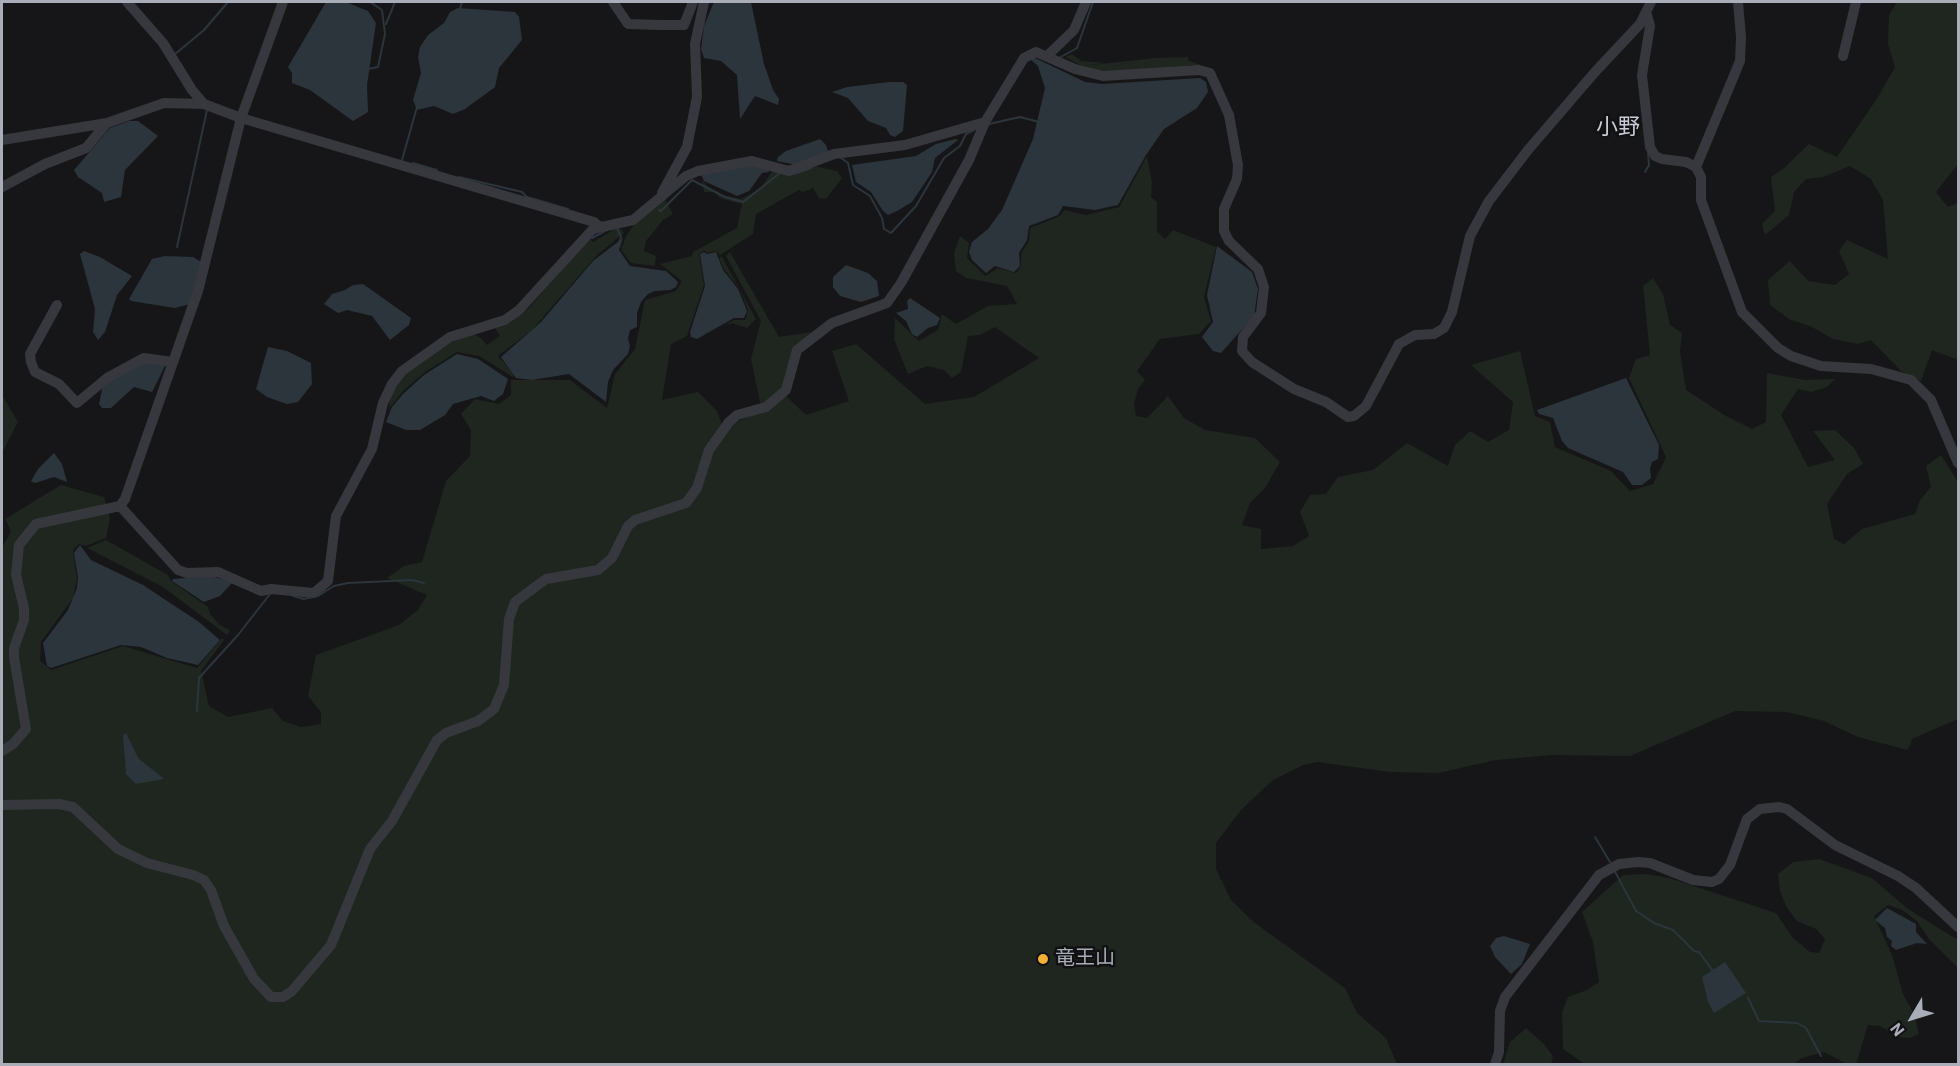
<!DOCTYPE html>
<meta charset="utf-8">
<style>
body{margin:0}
#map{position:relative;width:1960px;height:1066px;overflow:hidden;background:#161618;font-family:Roboto,sans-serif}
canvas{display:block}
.frame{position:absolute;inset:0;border:3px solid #a8adb8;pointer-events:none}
.north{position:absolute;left:1882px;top:988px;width:60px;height:60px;-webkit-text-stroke:4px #111113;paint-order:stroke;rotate:232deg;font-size:16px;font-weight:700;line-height:24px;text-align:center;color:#a8adb8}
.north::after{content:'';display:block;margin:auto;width:21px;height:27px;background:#a8adb8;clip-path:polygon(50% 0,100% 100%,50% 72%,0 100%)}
</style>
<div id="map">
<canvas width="1960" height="1066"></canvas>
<div class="frame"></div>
<div class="north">N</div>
</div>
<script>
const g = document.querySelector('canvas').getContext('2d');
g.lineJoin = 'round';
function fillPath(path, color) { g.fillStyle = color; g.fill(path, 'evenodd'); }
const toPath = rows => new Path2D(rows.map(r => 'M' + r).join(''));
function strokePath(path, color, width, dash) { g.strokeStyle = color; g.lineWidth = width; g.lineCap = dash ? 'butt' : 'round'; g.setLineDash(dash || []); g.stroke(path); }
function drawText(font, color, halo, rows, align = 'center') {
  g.font = font + ' Roboto,"Noto Sans JP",sans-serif'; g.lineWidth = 5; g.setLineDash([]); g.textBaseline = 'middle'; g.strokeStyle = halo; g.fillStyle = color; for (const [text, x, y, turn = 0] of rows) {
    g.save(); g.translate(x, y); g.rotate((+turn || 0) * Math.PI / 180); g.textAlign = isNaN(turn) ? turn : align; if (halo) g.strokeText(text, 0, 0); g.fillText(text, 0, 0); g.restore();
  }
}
const green = toPath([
 [1897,2,1958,2,1958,164,1936,192,1948,207,1958,203,1958,360,1932,350,1921,381,1901,371,1871,340,1858,344,1833,339,1812,327,1789,319,1770,305,1768,280,1790,261,1808,281,1835,285,1849,274,1839,251,1847,240,1888,259,1883,200,1871,179,1850,166,1823,177,1806,179,1794,192,1789,215,1765,235,1762,224,1775,211,1771,177,1784,168,1809,144,1837,157,1878,97,1895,67,1888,44,1889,15],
 [1072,54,1081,61,1105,63,1083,66,1155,58,1188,57,1188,60,1208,68,1193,65,1107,73,1091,71,1061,60,1082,66,1065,57],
 [1147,156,1152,183,1151,197,1157,202,1157,232,1165,239,1173,230,1216,247,1204,297,1211,321,1199,334,1160,339,1137,371,1145,380,1138,389,1134,404,1136,416,1147,418,1168,396,1184,418,1205,430,1255,438,1280,462,1265,488,1250,503,1242,525,1261,529,1261,549,1293,546,1309,536,1300,512,1310,495,1326,494,1338,477,1373,470,1407,443,1448,466,1455,445,1470,431,1488,442,1509,430,1513,402,1471,365,1520,351,1535,416,1550,422,1555,447,1611,471,1630,491,1653,484,1666,457,1629,378,1636,359,1650,355,1643,286,1653,278,1663,294,1670,325,1682,333,1680,351,1686,390,1726,416,1752,429,1766,422,1767,373,1805,380,1835,379,1827,387,1811,392,1798,389,1781,415,1808,467,1835,460,1813,431,1835,430,1854,448,1863,464,1847,474,1827,504,1834,539,1844,544,1862,529,1915,514,1920,500,1931,487,1926,466,1941,455,1958,482,1958,719,1912,739,1908,750,1858,737,1824,721,1787,712,1735,711,1630,756,1552,755,1496,760,1438,773,1390,772,1318,762,1303,765,1273,780,1241,810,1216,843,1216,869,1231,900,1255,923,1345,988,1357,1013,1386,1038,1397,1064,2,1064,2,548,11,531,5,519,61,485,104,497,110,518,106,538,86,546,79,544,73,550,77,579,73,598,41,642,40,661,51,670,123,646,197,668,222,638,224,640,201,671,209,706,228,717,272,708,283,721,301,727,321,724,321,712,308,696,316,655,399,625,418,610,427,595,387,578,404,566,422,562,446,481,470,456,471,430,461,414,475,399,499,404,511,395,511,380,570,380,607,408,615,374,635,349,645,300,676,291,682,281,660,264,692,256,693,252,737,228,742,204,720,198,714,192,704,192,702,180,707,186,723,195,741,199,760,189,773,170,814,166,837,171,842,178,826,199,819,198,813,188,803,192,799,190,756,214,753,234,720,255,716,251,707,253,704,250,699,254,704,285,687,336,671,344,662,400,698,392,717,411,723,428,762,411,751,359,761,321,726,256,730,252,779,337,811,332,793,353,784,394,806,415,849,401,832,351,856,344,925,404,974,397,1039,358,995,327,980,335,968,336,961,372,952,378,944,370,927,366,908,374,894,339,895,318,919,341,938,330,942,314,956,324,988,306,1017,304,1007,286,966,278,956,271,954,253,960,236,969,243,967,258,985,276,998,268,1016,273,1021,266,1021,254,1029,240,1030,228,1058,217,1065,210,1086,215,1119,207],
 [665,199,673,214,663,220,646,241,644,251,656,256,655,266,631,263,621,250,626,236,635,223],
 [615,229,621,229,624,233,597,255,532,330,498,356,514,374,513,377,479,356,457,352,425,372,403,391,389,409,391,392,404,374,459,337,473,334,481,338,487,345,500,336,495,328,510,323,529,308,589,238,593,242],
 [722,257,756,319,747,328,732,323,723,326,734,320,745,320,748,310,739,288,724,269,719,258],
 [2,395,18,422,2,453],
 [106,540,168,575,171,581,208,607,210,614,220,625,230,630,227,635,163,587,87,548],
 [1819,859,1872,878,1908,909,1958,940,1958,968,1929,939,1917,921,1902,910,1888,905,1874,916,1892,955,1903,994,1914,1014,1919,1034,1910,1038,1898,1037,1880,1026,1868,1025,1856,1064,1847,1064,1824,1052,1802,1058,1793,1064,1585,1064,1563,1049,1562,1012,1568,997,1587,990,1599,982,1593,942,1582,912,1623,875,1646,874,1669,878,1776,913,1793,938,1810,952,1819,953,1825,939,1816,929,1797,921,1787,908,1780,891,1778,874,1793,862],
 [1526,1028,1544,1044,1553,1056,1551,1064,1503,1064,1510,1042]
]);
const water = toPath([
 [326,2,346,2,368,11,376,23,367,85,368,112,353,121,310,90,292,83,292,73,288,67],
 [714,2,751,2,764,64,773,90,779,99,778,105,755,96,740,119,737,75,721,61,704,58,701,49,704,26],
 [458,8,515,12,519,17,522,40,499,68,495,87,465,109,453,114,434,106,417,110,413,100,421,73,418,57,420,47,428,35,444,23,450,12],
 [1033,57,1085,82,1102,84,1200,78,1206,82,1208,92,1197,108,1164,129,1146,155,1118,205,1095,210,1063,206,1058,215,1029,226,1027,240,1019,253,1020,266,1014,272,995,266,986,273,972,260,969,252,972,242,988,229,1002,210,1033,139,1045,88,1038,66,1030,59],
 [889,82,903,82,907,85,903,131,895,137,890,135,886,128,868,121,848,98,832,92,847,87],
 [129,121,138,121,158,136,125,170,121,197,104,202,102,193,78,177,74,170,110,128],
 [820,139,826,145,828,151,797,165,777,161,778,157,786,151],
 [956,139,958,140,935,158,932,172,912,202,897,211,888,215,883,211,871,192,856,182,852,165,916,156,936,144],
 [747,165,768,167,769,172,762,173,749,191,737,196,704,181,701,174],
 [623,238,619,250,630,266,666,271,678,282,676,287,670,290,655,291,648,294,641,302,637,313,637,327,630,330,628,338,630,346,628,354,613,370,608,382,606,402,569,374,532,380,516,378,501,357,541,322,593,261],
 [1217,246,1252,272,1258,289,1254,316,1221,353,1213,351,1202,337,1213,322,1207,295],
 [84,251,100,257,132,276,117,295,105,332,98,340,93,332,95,309,80,254],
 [704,252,707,254,716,252,723,270,738,289,747,311,744,318,734,318,697,339,691,337,690,332,705,286,700,254],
 [165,256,193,257,203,263,190,304,175,308,131,301,129,299,152,259],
 [846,265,868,273,877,281,879,296,861,302,840,296,833,287,833,277],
 [363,284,411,318,409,325,390,340,372,316,347,310,338,313,324,304,332,294,345,290,353,285],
 [910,298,940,318,937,325,928,328,917,337,912,334,906,321,896,313,908,309,907,301],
 [268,347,287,351,311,363,312,384,298,402,287,404,267,397,256,389],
 [457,354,478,359,508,379,503,394,494,401,481,396,453,404,445,415,420,430,406,430,386,422,392,407,403,394,424,375],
 [146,360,165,366,152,392,134,387,111,408,102,408,99,404,103,385],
 [1626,378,1659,445,1658,459,1652,462,1650,469,1651,478,1642,485,1632,485,1623,472,1568,448,1562,441,1553,418,1539,414,1537,410],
 [54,453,62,464,67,482,54,477,35,483,31,481,38,469],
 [80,545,91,560,143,585,199,622,220,640,198,665,167,658,141,647,121,645,51,668,47,666,43,643,68,610,77,588,78,577,74,553],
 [210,576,233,582,220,596,204,602,172,581,173,579],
 [126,733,138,758,164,779,136,784,126,774,123,736],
 [1887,908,1916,924,1916,932,1927,944,1917,943,1896,950,1891,946,1892,941,1887,937,1885,928,1875,920],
 [1504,936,1530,944,1522,964,1511,974,1495,957,1490,946,1496,938],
 [1725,962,1746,993,1714,1013,1708,1002,1702,977]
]);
const stream = toPath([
 [460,9,462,2],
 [386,24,395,2],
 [174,55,204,30,228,2],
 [1059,58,1077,48,1093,2],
 [368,69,378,67,385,34,382,10,370,2],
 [989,124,1020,117,1039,122],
 [841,158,848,163,853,185,870,196,882,218,884,229,891,233,916,206,944,158,960,146,966,134,974,130],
 [402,160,417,107],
 [413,163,437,170],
 [1645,172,1649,165,1648,152],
 [794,174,811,168],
 [459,177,522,192,527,197,568,209],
 [659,210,661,211,692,180,725,197,743,202,780,173],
 [617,228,621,237,619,243],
 [592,238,605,231],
 [177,247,207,110],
 [293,596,304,599,313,597],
 [318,596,334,586,348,583,412,580,424,583],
 [197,711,199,678,238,635,270,594],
 [1595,837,1610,862],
 [1614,870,1636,911,1654,923,1673,930,1694,951,1699,952,1713,971],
 [1748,998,1759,1021,1797,1023,1806,1028,1821,1056]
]);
const minor = toPath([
 [127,2,163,43,192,90,204,104],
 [613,2,628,24,662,25,684,25,693,2],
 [1647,15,1650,26,1642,75,1650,147,1655,156,1662,159,1686,162,1696,167,1701,177,1701,200,1742,312,1778,348,1791,356,1821,366,1871,369,1911,380,1931,400,1958,463],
 [1047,56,1074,30,1086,2],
 [1843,56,1856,2],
 [2,140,107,123,164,103,204,104,241,118,594,222,600,227],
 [1696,167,1740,61,1741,37,1738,2],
 [2,187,45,164,86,148,107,123],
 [662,193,687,147,697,97,695,44,704,2],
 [57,305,30,354,31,362,35,372,59,384,77,403,107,378,144,358,172,362],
 [120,506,178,570,187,573,218,572,261,591,271,589,314,593,328,581,336,516,372,449,383,403,392,384,402,371,450,337,505,320,519,310,593,229,633,220,686,176,698,171,752,161,789,171,834,154,905,145,985,122],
 [2,751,13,744,26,729,14,657,14,648,24,620,24,608,16,575,19,545,36,524,120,506,125,499,198,291,241,118,283,2],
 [2,805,59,804,73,807,118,849,147,863,193,875,204,880,211,890,224,926,254,979,271,997,283,997,292,991,331,945,370,849,392,821,437,740,446,733,478,721,494,709,504,685,509,619,515,602,546,579,598,570,612,558,628,526,635,520,686,503,697,488,709,450,729,422,737,415,766,407,786,390,797,350,832,323,887,303,901,283,969,160,985,122,1024,58,1036,52,1075,69,1103,76,1199,70,1210,73,1229,115,1238,165,1237,179,1224,209,1224,231,1229,241,1258,269,1264,287,1261,313,1243,337,1242,351,1252,362,1294,389,1326,402,1348,417,1354,416,1366,406,1399,344,1415,335,1434,334,1444,328,1452,312,1470,236,1489,201,1528,150,1595,72,1640,24,1651,2],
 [1495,1064,1499,1052,1500,1011,1505,997,1599,875,1619,864,1638,862,1650,863,1693,880,1712,882,1719,879,1730,865,1747,819,1760,809,1779,807,1787,809,1835,845,1898,876,1916,888,1958,927]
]);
const markers = [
 [1043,959,6,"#f2b134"]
];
const poiNames = [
 ["竜王山",1055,959]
];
const quarterNames = [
 ["小野",1618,128]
];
fillPath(green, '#1e261f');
fillPath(water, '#2c353c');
strokePath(stream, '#2c353c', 2);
strokePath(minor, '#37383d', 10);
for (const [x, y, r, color] of markers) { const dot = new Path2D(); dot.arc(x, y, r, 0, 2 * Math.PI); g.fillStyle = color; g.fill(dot); strokePath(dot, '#111113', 2); }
drawText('20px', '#a8adb8', '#111113', poiNames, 'left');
drawText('22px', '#c9ccd4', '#111113', quarterNames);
</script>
